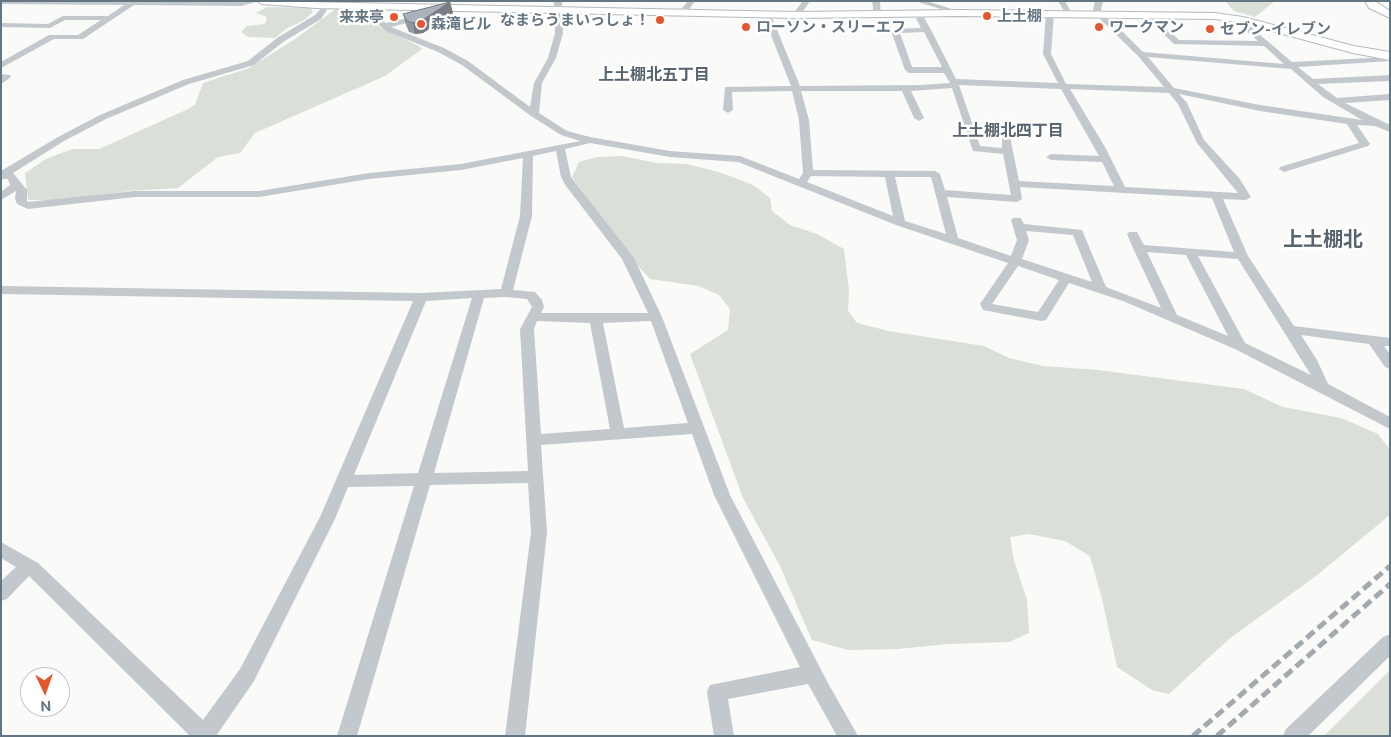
<!DOCTYPE html>
<meta charset="utf-8">
<style>
body{margin:0}
#map{position:relative;width:1391px;height:737px;overflow:hidden;background:#fafaf8;font-family:"Public Sans",sans-serif}
canvas{display:block}
.frame{position:absolute;inset:0;border:2px solid #657683;pointer-events:none}
.north{position:absolute;left:20px;top:667px;width:50px;height:50px;box-sizing:border-box;background:#fff;border:1px solid #c1c8cd;border-radius:50%;rotate:177deg;font-size:14px;font-weight:700;line-height:20px;text-align:center;color:#657683}
.north::after{content:'';display:block;margin:auto;width:18px;height:22px;background:#e4572e;clip-path:polygon(50% 0,100% 100%,50% 72%,0 100%)}
</style>
<div id="map">
<canvas width="1391" height="737"></canvas>
<div class="frame"></div>
<div class="north">N</div>
</div>
<script>
const g = document.querySelector('canvas').getContext('2d');
g.lineJoin = 'round';
function fillPath(path, color) { g.fillStyle = color; g.fill(path, 'evenodd'); }
const toPath = rows => new Path2D(rows.map(r => 'M' + r).join(''));
function strokePath(path, color, width, dash) { g.strokeStyle = color; g.lineWidth = width; g.lineCap = dash ? 'butt' : 'round'; g.setLineDash(dash || []); g.stroke(path); }
function drawText(font, color, halo, rows, align = 'center') {
  g.font = font + ' "Public Sans","Noto Sans JP",sans-serif'; g.lineWidth = 5; g.setLineDash([]); g.textBaseline = 'middle'; g.strokeStyle = halo; g.fillStyle = color; for (const [text, x, y, turn = 0] of rows) {
    g.save(); g.translate(x, y); g.rotate((+turn || 0) * Math.PI / 180); g.textAlign = isNaN(turn) ? turn : align; if (halo) g.strokeText(text, 0, 0); g.fillText(text, 0, 0); g.restore();
  }
}
const green = toPath([
 [1225,1,1275,1,1255,17,1234,11],
 [267,7,311,8,313,12,306,19,286,29,275,38,248,37,241,32,247,26,265,24,267,17,256,13],
 [354,7,380,27,419,46,422,49,385,76,255,133,240,153,218,157,178,188,130,191,59,200,28,200,25,173,46,159,72,149,99,149,186,110,195,105,203,83,249,68,295,39,337,8],
 [622,156,657,163,687,164,722,173,753,185,770,198,772,211,790,225,817,234,844,249,849,290,848,311,857,323,889,331,984,346,1009,358,1043,366,1098,370,1244,389,1283,407,1341,418,1378,434,1390,450,1390,515,1316,576,1229,639,1169,694,1152,690,1117,667,1102,599,1090,556,1065,541,1029,534,1010,537,1014,561,1027,600,1029,633,1009,642,949,644,897,649,848,650,812,640,780,566,743,498,690,354,728,330,730,309,719,295,698,286,650,279,631,258,572,177,579,162,597,157],
 [1390,670,1390,736,1324,736]
]);
const street = toPath([
 [1,1,241,2,260,1,241,6,134,5,83,39,54,39,1,68,1,62,49,35,78,35,101,20,65,20,50,28,1,27,1,23,48,24,63,16,108,16,124,5,1,4,1,1],
 [554,1,562,1,563,33,556,58,542,83,539,113,567,131,590,137,670,151,740,156,799,179,803,173,799,120,792,91,732,92,733,110,728,113,723,110,725,87,791,86,763,15,767,13,771,15,800,86,921,85,950,83,944,73,909,73,905,70,891,31,895,29,921,28,914,14,918,12,921,12,931,30,956,79,1058,83,1043,54,1046,14,1050,12,1054,14,1051,54,1066,84,1164,87,1138,56,1097,16,1093,10,1095,1,1103,1,1101,10,1143,52,1284,64,1264,46,1174,44,1146,17,1145,15,1149,13,1179,40,1258,41,1232,19,1239,17,1292,62,1390,57,1390,61,1298,67,1313,79,1390,75,1390,81,1318,84,1337,98,1390,94,1390,100,1345,103,1390,125,1390,132,1375,126,1357,125,1370,144,1368,146,1284,172,1279,169,1280,167,1359,143,1347,124,1260,111,1179,94,1187,103,1204,140,1239,178,1251,197,1246,200,1223,199,1248,256,1294,326,1390,338,1390,346,1384,346,1390,354,1390,369,1385,367,1369,344,1301,335,1317,360,1328,384,1390,417,1390,429,1235,349,1123,301,1069,283,1046,320,1041,321,983,310,980,304,1008,263,896,225,738,162,670,157,590,143,565,149,571,177,634,258,662,317,730,495,829,685,858,736,837,736,808,684,728,699,734,736,714,736,707,692,710,685,800,667,714,495,692,434,541,445,547,532,525,736,505,736,531,532,528,483,430,485,357,736,337,736,414,486,348,487,335,519,254,681,216,736,190,736,29,576,7,599,1,601,1,581,16,567,1,558,1,542,38,563,203,720,240,669,320,517,413,301,1,294,1,286,421,293,501,289,520,216,523,158,461,170,369,179,259,197,135,197,28,209,17,204,15,199,16,191,1,200,1,192,10,185,8,179,1,179,1,171,58,137,100,115,183,80,248,61,277,38,315,15,326,3,330,5,321,19,283,42,254,65,189,84,106,119,64,141,13,173,27,190,27,202,135,191,259,191,369,173,461,164,580,141,561,135,531,116,462,65,438,52,386,31,362,10,364,4,370,4,370,9,386,23,426,14,426,18,391,27,444,48,468,61,530,107,534,83,548,58,555,33,554,1],
 [924,32,942,67,912,67,900,33,924,32],
 [1148,57,1291,69,1323,97,1362,120,1260,105,1174,88,1148,57],
 [959,85,1061,89,1099,156,1051,154,1046,157,1051,160,1102,162,1114,186,1019,181,1010,137,1002,135,1002,148,980,146,959,85],
 [952,88,973,151,1003,154,1011,195,945,190,940,174,935,171,813,170,809,120,801,91,902,91,914,118,919,121,924,118,911,91,952,88],
 [1070,89,1169,93,1178,104,1197,143,1238,193,1125,187,1105,147,1070,89],
 [556,151,561,177,566,186,622,259,648,313,541,313,544,307,542,300,535,292,513,290,532,216,533,156,556,151],
 [811,176,885,177,893,216,807,182,811,176],
 [895,177,931,177,946,234,905,221,895,177],
 [1020,187,1212,198,1234,252,1144,245,1137,232,1129,232,1127,234,1133,248,1161,308,1106,287,1082,230,1024,224,1021,218,1013,218,1011,220,1017,240,1011,256,958,238,947,197,1017,202,1022,199,1020,187],
 [1026,231,1073,235,1092,282,1022,259,1029,240,1026,231],
 [1147,252,1186,255,1228,336,1177,315,1147,252],
 [1198,256,1238,259,1311,375,1245,343,1198,256],
 [1018,266,1059,280,1038,312,992,304,1018,266],
 [506,297,527,299,532,307,520,329,528,471,434,473,484,298,506,297],
 [472,298,418,473,354,475,426,301,472,298],
 [537,321,590,323,610,429,541,434,534,329,537,321],
 [651,321,688,423,624,428,603,323,651,321],
 [688,1,695,1,685,15,679,15,678,13,688,1],
 [803,1,810,1,799,17,793,17,792,15,803,1],
 [872,1,880,1,881,17,874,15,872,1],
 [915,1,927,1,964,13,960,15,915,1],
 [1058,1,1065,1,1073,16,1067,16,1058,1],
 [1,74,10,75,11,77,1,84,1,74],
 [1390,634,1390,656,1308,736,1283,736,1286,729,1383,637,1390,634]
]);
const secondary = toPath([
 [257,1,796,12,960,10,1215,13,1243,17,1354,46,1390,52,1390,60,1353,53,1242,23,1215,19,960,16,796,18,316,8,262,4,257,1],
 [1365,1,1375,1,1390,11,1390,18,1369,8,1365,1]
]);
const rail = toPath([
 [1193,736,1390,566],
 [1217,736,1390,584]
]);
const wall = toPath([
 [450,2,453,13,423,33,415,34,409,32,406,25,403,14]
]);
const shadedWall = toPath([
 [450,2,453,13,423,33,415,34,413,23]
]);
const building = toPath([
 [450,2,421,21,413,23,407,21,403,14,450,2]
]);
const markers = [
 [987,16,5,"#e4572e"],
 [394,17,5,"#e4572e"],
 [660,20,5,"#e4572e"],
 [421,24,5,"#e4572e"],
 [746,27,5,"#e4572e"],
 [1099,27,5,"#e4572e"],
 [1210,29,5,"#e4572e"]
];
const farPoinames = [
 ["上土棚",997,16],
 ["来来亭",384,17,"right"],
 ["なまらうまいっしょ！",650,20,"right"],
 ["森滝ビル",431,24],
 ["ローソン・スリーエフ",756,27],
 ["ワークマン",1109,27],
 ["セブン-イレブン",1220,29]
];
const farNeighbourhoodnames = [
 ["上土棚北五丁目",654,75],
 ["上土棚北四丁目",1008,131]
];
const quarterNames = [
 ["上土棚北",1323,240]
];
fillPath(green, '#dadfd7');
strokePath(secondary, '#b3babf', 2);
fillPath(street, '#c3c8cc');
fillPath(secondary, '#fff');
strokePath(rail, '#a2aab0', 5, [10, 5]);
fillPath(wall, '#929a9f');
fillPath(shadedWall, '#777d82');
fillPath(building, '#aab3b9');
strokePath(building, '#777d82', 1);
for (const [x, y, r, color] of markers) { const dot = new Path2D(); dot.arc(x, y, r, 0, 2 * Math.PI); g.fillStyle = color; g.fill(dot); strokePath(dot, '#fff', 2); }
drawText('bold 15px', '#657683', '#fff', farPoinames, 'left');
drawText('bold 16px', '#57646e', '#fff', farNeighbourhoodnames);
drawText('bold 20px', '#57646e', '#fff', quarterNames);
</script>
